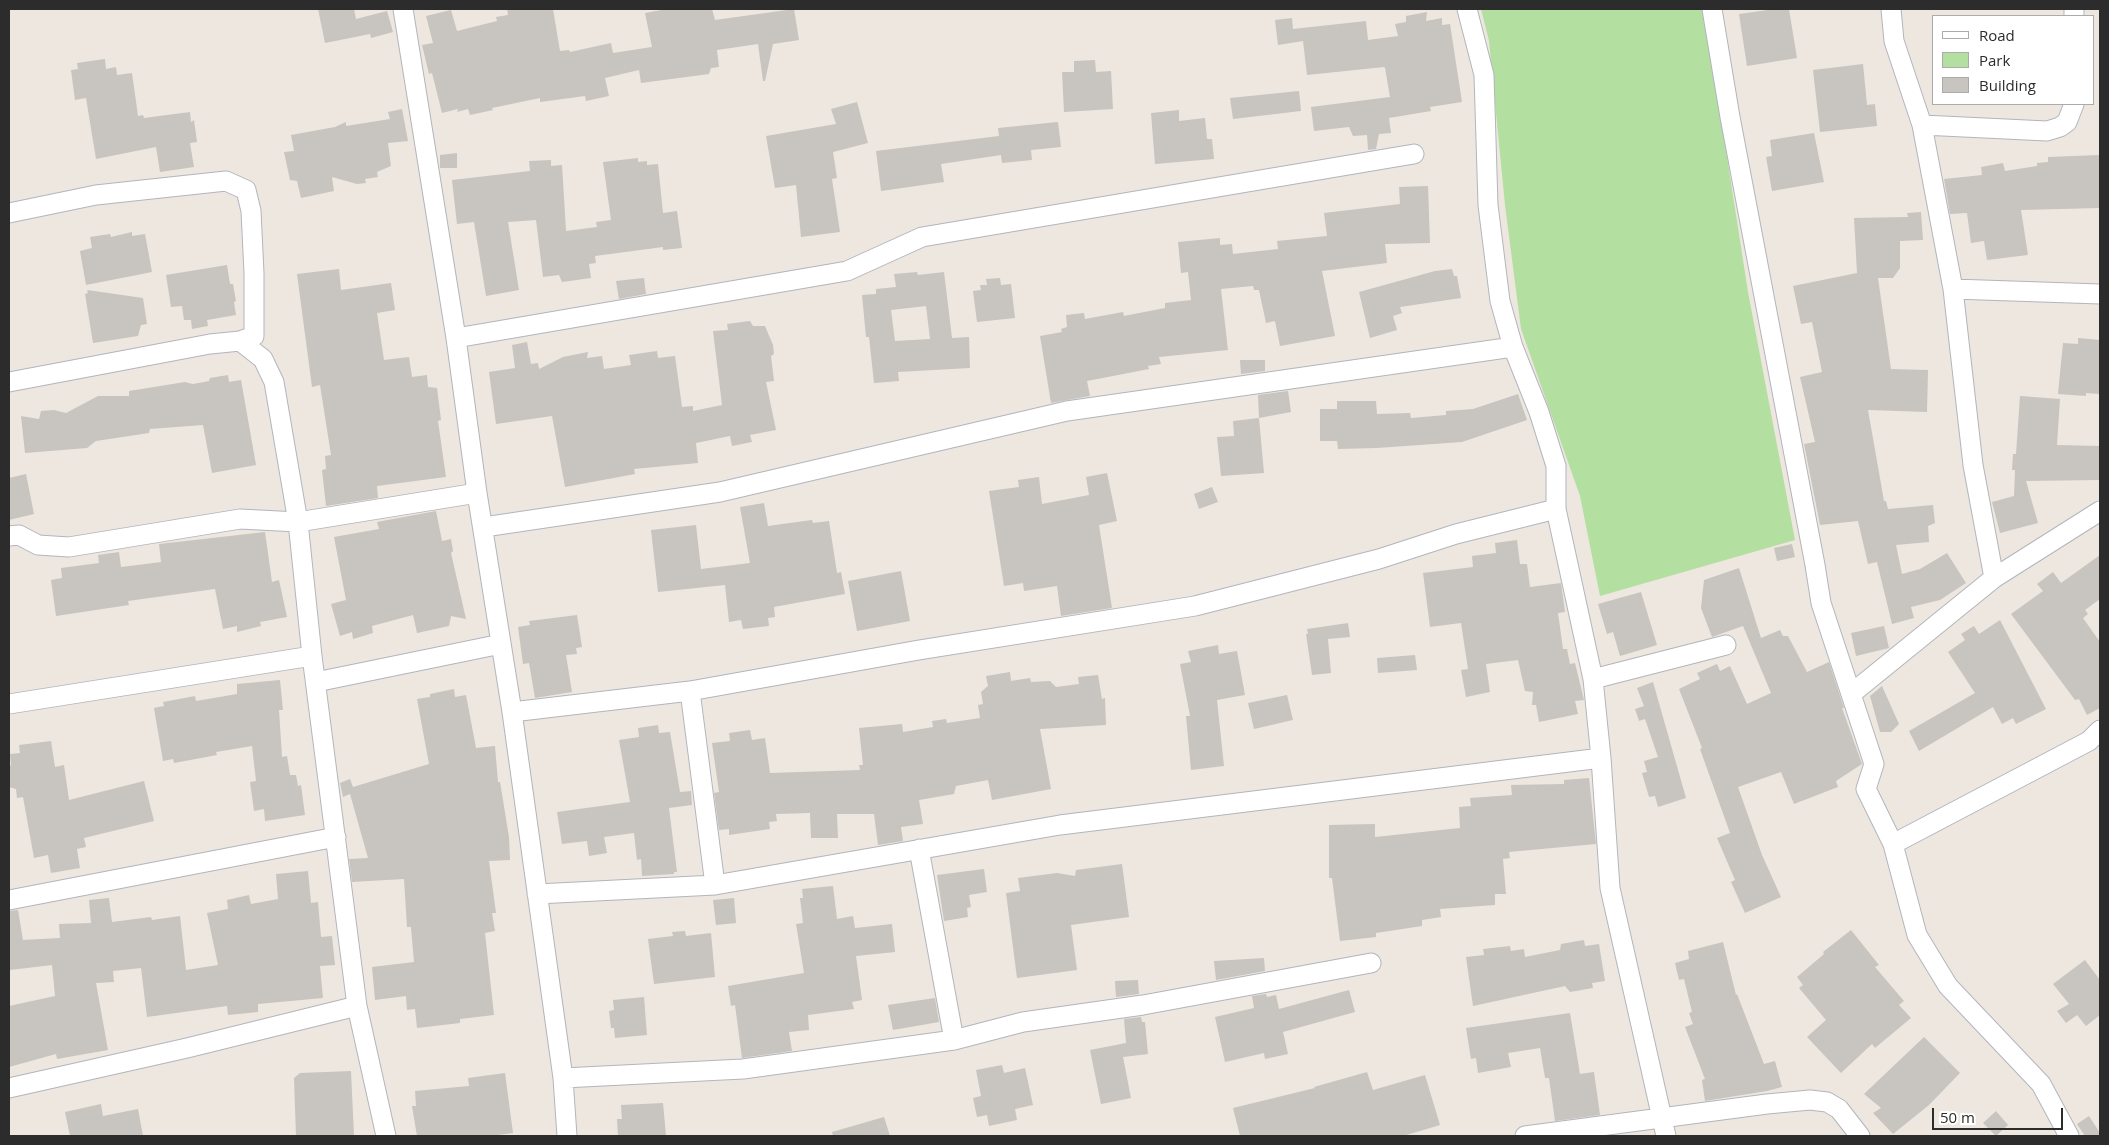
<!DOCTYPE html>
<style>
body{margin:0}
#map{position:relative;width:2109px;height:1145px;overflow:hidden;background:#ede7df;font-family:"Open Sans",sans-serif}
canvas{display:block}
.frame{position:absolute;inset:0;border:10px solid #2c2c2c;pointer-events:none}
.legend{position:absolute;left:1932px;top:15px;width:162px;height:90px;box-sizing:border-box;background:#fff;border:1px solid #ababab;margin:0;padding:6px 9px;list-style:none;font-size:15px;color:#2c2c2c}
.legend li{display:flex;align-items:center;gap:10px;height:25px}
.legend b{width:25px;border:1px solid #ababab}
.scale{position:absolute;left:1932px;top:1108px;width:131px;height:22px;box-sizing:border-box;border:2px solid #2c2c2c;border-top:0;padding-left:6px;font-size:15px;line-height:18px;white-space:nowrap;color:#2c2c2c;-webkit-text-stroke:4px #fff;paint-order:stroke}
</style>
<div id="map">
<canvas width="2109" height="1145"></canvas>
<div class="frame"></div>
<ul class="legend">
<li><b style="height:6px;background:#fff"></b>Road</li>
<li><b style="height:14px;background:#b3dfa0"></b>Park</li>
<li><b style="height:14px;background:#c8c4bf"></b>Building</li>
</ul>
<div class="scale">50 m</div>
</div>
<script>
const g = document.querySelector('canvas').getContext('2d');
g.lineJoin = 'round';
function fillPath(path, color) { g.fillStyle = color; g.fill(path, 'evenodd'); }
const toPath = rows => new Path2D(rows.map(r => 'M' + r).join(''));
function strokePath(path, color, width, dash) { g.strokeStyle = color; g.lineWidth = width; g.lineCap = dash ? 'butt' : 'round'; g.setLineDash(dash || []); g.stroke(path); }
const green = toPath([
 [1481,9,1704,9,1748,292,1795,540,1600,596,1580,496,1521,329,1505,205,1489,41]
]);
const building = toPath([
 [318,9,354,9,356,19,387,11,393,32,371,38,370,34,325,43],
 [507,9,553,9,560,51,569,50,570,52,611,43,613,53,652,47,645,13,667,9,712,9,715,20,794,9,799,40,773,44,765,81,763,81,758,44,717,50,719,67,711,68,709,74,641,83,639,70,605,78,609,96,586,101,585,96,540,102,540,98,492,108,493,110,470,115,468,109,457,112,458,109,442,113,432,73,429,74,422,45,433,43,426,16,451,10,457,31,497,21,496,17,508,15],
 [1775,9,1789,9,1797,58,1747,66,1739,14],
 [1427,12,1426,21,1442,18,1442,25,1450,24,1462,102,1430,107,1431,111,1389,118,1391,133,1379,134,1376,149,1368,150,1367,135,1353,136,1349,127,1314,131,1311,107,1390,97,1385,68,1384,67,1307,75,1303,41,1278,45,1275,20,1292,18,1293,29,1366,21,1368,40,1398,36,1395,24,1406,22,1406,16],
 [105,59,106,69,116,67,117,75,132,73,138,116,143,115,144,118,190,112,191,122,194,120,197,142,190,143,194,167,160,172,156,147,96,159,86,98,75,100,71,70,78,69,77,63],
 [1095,60,1096,72,1111,71,1113,109,1064,112,1062,72,1074,72,1074,61],
 [1863,64,1867,105,1875,104,1877,126,1820,132,1813,70],
 [1299,91,1301,111,1233,119,1230,98],
 [857,102,868,143,833,152,837,178,832,179,840,232,801,237,796,185,775,188,766,136,836,124,831,109],
 [402,109,408,141,388,143,391,166,377,172,378,177,365,179,366,183,357,184,332,177,334,191,301,198,297,181,290,180,284,152,294,151,291,135,335,127,346,122,346,126,390,119,388,112],
 [1179,110,1179,121,1205,118,1207,139,1212,139,1214,159,1155,164,1151,113],
 [1058,122,1061,147,1031,150,1032,160,1002,163,1001,155,941,164,944,182,881,191,876,151,999,136,998,128],
 [1814,133,1824,182,1772,191,1766,157,1772,156,1770,140],
 [457,153,457,168,440,168,440,155],
 [2100,155,2100,208,2021,210,2028,255,1987,260,1984,241,1971,243,1967,213,1950,214,1944,179,1982,175,1981,167,2003,163,2005,171,2037,166,2037,163,2048,162,2048,157],
 [638,158,638,162,647,161,647,165,658,164,663,213,677,211,682,248,663,250,663,247,595,256,596,263,589,264,591,278,562,282,559,275,543,277,536,220,508,222,519,290,486,296,474,222,457,224,452,180,530,171,529,161,551,160,551,166,562,165,566,231,597,227,596,222,611,220,603,162],
 [1428,186,1430,243,1385,244,1387,263,1322,271,1335,336,1280,346,1275,321,1266,323,1259,290,1254,290,1253,286,1221,289,1228,350,1159,357,1161,364,1148,366,1149,369,1087,381,1090,396,1051,403,1040,336,1062,332,1061,329,1067,327,1066,315,1084,313,1085,319,1123,312,1124,316,1165,308,1165,303,1191,300,1188,272,1181,273,1178,242,1220,238,1220,245,1232,244,1233,254,1278,249,1277,241,1327,236,1324,213,1400,204,1399,187],
 [1921,212,1923,240,1900,241,1900,268,1893,278,1878,278,1891,369,1928,370,1927,412,1868,410,1884,501,1886,501,1888,509,1933,505,1935,523,1928,526,1929,542,1896,545,1902,574,1920,569,1947,553,1966,583,1940,600,1911,607,1914,618,1892,624,1877,562,1868,564,1858,521,1820,525,1804,444,1815,442,1800,377,1822,372,1812,322,1801,324,1793,286,1857,273,1854,218,1908,217,1907,213],
 [132,232,132,236,145,234,152,272,86,285,80,251,92,248,90,237,110,234,111,237],
 [227,265,230,284,233,284,236,301,234,302,236,315,207,320,208,326,192,329,191,320,184,320,182,306,171,307,166,275],
 [339,269,341,290,391,283,395,310,377,313,384,360,409,357,412,377,427,375,428,387,437,388,441,420,438,421,446,477,377,486,378,498,326,506,322,470,326,469,325,456,331,455,320,385,312,387,297,274],
 [1452,269,1454,276,1457,276,1461,298,1400,307,1402,313,1393,316,1397,330,1370,338,1359,292,1435,271],
 [917,272,918,275,944,272,952,338,969,337,970,368,898,372,899,381,874,383,869,337,866,337,862,295,876,294,876,289,896,287,894,274],
 [926,306,930,339,895,341,891,310],
 [644,278,646,294,619,299,616,281],
 [1000,278,1001,285,1011,284,1015,318,977,322,973,291,981,290,980,285,987,285,986,279],
 [87,290,143,298,147,324,141,325,138,336,93,343,85,294,88,293],
 [750,321,753,326,765,326,773,345,774,354,771,356,774,381,766,382,776,430,750,435,752,442,732,446,730,436,696,443,698,463,634,469,635,474,565,487,552,416,496,424,489,372,515,368,512,345,527,342,531,364,538,363,539,369,563,357,588,352,587,358,602,356,604,369,631,365,629,355,657,351,658,358,675,356,682,407,693,406,693,411,722,405,713,331,728,330,727,324],
 [2078,338,2100,340,2100,394,2086,393,2086,396,2058,394,2063,343,2078,344],
 [1240,360,1265,360,1265,371,1241,374],
 [228,375,229,382,241,380,256,465,212,473,203,425,150,429,149,433,96,441,87,448,25,453,21,416,39,419,41,411,54,410,66,413,98,396,129,396,129,391,185,382,193,384,209,381,210,378],
 [1288,391,1291,412,1259,418,1258,395],
 [1518,394,1527,420,1462,442,1377,448,1338,449,1337,441,1320,441,1320,409,1337,409,1337,401,1376,401,1377,414,1410,413,1411,418,1446,415,1446,411,1473,409],
 [2020,396,2060,399,2057,445,2100,446,2100,480,2026,481,2038,523,2000,533,1992,502,2014,496,2015,470,2012,470,2013,454,2016,454],
 [1259,418,1264,473,1221,476,1217,437,1234,436,1233,421],
 [1107,473,1117,521,1099,525,1112,608,1061,616,1057,586,1024,591,1023,583,1004,586,989,491,1019,487,1018,480,1039,477,1042,504,1089,495,1086,477],
 [26,474,34,514,9,520,9,478],
 [1212,487,1218,502,1199,509,1194,494],
 [764,503,768,526,812,520,813,523,829,521,837,573,841,572,845,594,774,607,775,617,768,618,769,626,743,629,741,620,729,622,725,585,658,592,651,530,696,525,701,569,750,563,740,507],
 [436,511,442,541,451,539,453,551,451,553,466,619,451,616,449,626,417,633,413,615,372,626,373,633,353,639,352,632,340,636,331,604,346,600,334,537,379,529,377,522],
 [265,532,272,582,279,580,287,617,260,622,261,626,237,632,237,626,223,629,215,589,128,601,129,605,56,616,51,580,62,578,61,568,99,563,98,555,119,552,121,567,161,562,159,544],
 [1517,540,1520,564,1527,564,1530,587,1561,583,1565,612,1558,613,1563,649,1567,649,1570,664,1575,663,1584,700,1575,701,1578,714,1539,722,1536,705,1532,705,1533,692,1525,691,1518,660,1486,664,1490,692,1466,697,1461,670,1468,669,1461,623,1430,627,1423,573,1473,567,1472,556,1496,553,1495,543],
 [1792,544,1795,557,1777,561,1774,548],
 [2100,555,2100,599,2085,610,2088,614,2083,618,2100,642,2100,708,2087,715,2079,699,2075,700,2011,614,2043,591,2037,584,2053,572,2061,583],
 [1739,568,1761,638,1780,630,1783,636,1788,636,1807,672,1829,662,1844,708,1842,708,1862,764,1836,781,1838,787,1794,804,1781,772,1738,787,1762,855,1781,897,1745,913,1731,882,1735,880,1717,838,1730,833,1700,749,1702,748,1679,689,1700,679,1697,673,1717,664,1720,671,1730,666,1747,704,1771,693,1743,626,1712,637,1701,608,1704,580],
 [901,571,910,621,857,631,848,581],
 [1641,592,1657,645,1620,656,1613,632,1607,634,1598,604],
 [577,615,582,647,576,648,577,654,566,655,572,692,535,698,529,663,523,664,518,627,530,625,529,621],
 [2000,620,2046,709,2016,724,2013,718,2002,724,1993,707,1919,751,1909,731,1975,693,1948,652,1965,640,1961,634,1974,626,1979,634],
 [1348,623,1350,637,1328,639,1331,673,1312,675,1306,634,1308,634,1307,629],
 [1884,626,1889,648,1856,656,1851,633],
 [1218,645,1219,654,1237,651,1245,695,1217,700,1224,766,1191,770,1186,716,1190,716,1180,664,1191,662,1188,651],
 [1415,655,1417,670,1378,673,1377,658],
 [1010,672,1011,681,1030,678,1031,682,1050,681,1056,687,1079,684,1078,677,1098,675,1102,699,1105,698,1106,725,1040,729,1051,789,992,800,988,780,956,786,954,794,919,800,923,824,901,827,903,841,878,845,874,814,837,814,838,838,811,838,810,813,776,814,777,821,769,822,770,829,729,835,729,829,719,830,714,793,719,792,712,743,730,741,729,733,750,730,752,740,765,738,770,773,860,770,859,765,863,765,859,728,902,724,903,732,933,727,932,721,946,719,947,723,980,718,978,705,983,704,981,692,988,686,986,676],
 [280,680,283,710,279,710,282,757,287,756,290,775,296,775,298,786,301,785,305,815,265,821,264,809,254,811,250,782,256,781,252,746,216,752,217,755,174,763,173,759,163,761,154,708,164,706,163,702,195,696,196,701,237,694,237,684],
 [1653,682,1686,798,1658,807,1655,796,1649,797,1642,773,1647,772,1644,761,1658,757,1645,719,1639,721,1635,709,1644,706,1637,688],
 [1882,686,1899,724,1891,732,1880,732,1870,696],
 [454,689,455,697,466,695,476,748,495,746,498,782,500,782,509,837,510,860,489,861,496,913,492,913,495,931,485,933,494,1015,460,1019,460,1023,417,1028,415,1009,407,1010,406,996,375,1000,372,967,414,962,411,927,407,927,404,879,352,882,349,859,368,858,350,794,343,797,340,783,350,779,353,787,429,764,417,699,430,697,430,694],
 [1287,695,1293,720,1254,729,1248,703],
 [658,725,659,733,670,732,680,792,691,791,692,805,669,808,677,872,674,872,674,874,642,876,641,859,637,860,634,833,604,837,607,853,589,856,587,841,562,844,557,812,630,802,619,740,639,737,638,728],
 [51,741,55,767,64,765,69,800,144,781,154,821,84,838,86,847,77,849,80,868,51,873,48,855,34,858,23,797,17,798,16,789,9,787,9,767,11,765,10,754,20,753,19,745],
 [1589,778,1596,844,1509,852,1510,858,1503,859,1506,894,1495,894,1495,905,1440,909,1441,917,1422,920,1422,926,1376,933,1376,937,1340,941,1332,878,1329,878,1329,825,1375,824,1375,837,1460,828,1459,807,1471,806,1470,798,1512,795,1511,785,1564,784,1564,780],
 [1122,864,1129,917,1071,925,1077,970,1017,978,1006,893,1020,891,1018,878,1057,873,1075,876,1076,870],
 [984,869,987,892,969,895,971,907,967,908,968,917,944,921,937,875],
 [308,871,311,903,318,902,321,937,332,936,335,965,320,966,323,998,258,1004,258,1012,228,1015,227,1006,147,1017,141,968,113,971,114,982,96,983,108,1050,57,1059,56,1054,9,1067,9,1006,55,996,52,965,10,970,9,911,18,910,23,940,60,938,59,924,91,923,89,900,109,898,112,922,151,917,152,920,180,916,186,970,218,965,207,913,228,909,227,900,249,895,251,904,278,899,276,874],
 [833,886,837,919,853,916,855,928,892,924,895,952,856,956,862,1000,852,1002,854,1009,808,1015,809,1030,789,1032,792,1051,742,1058,735,1005,731,1006,728,986,804,973,796,924,803,923,800,898,803,898,802,889],
 [734,898,736,923,716,925,713,900],
 [1851,930,1879,965,1875,967,1904,1001,1899,1005,1911,1018,1875,1048,1872,1044,1841,1073,1807,1037,1826,1020,1799,988,1803,985,1797,977,1824,954,1823,952],
 [685,931,686,936,711,933,715,977,654,984,648,939,673,936,672,932],
 [1584,940,1585,946,1599,944,1605,981,1592,983,1593,988,1570,992,1565,986,1473,1006,1466,957,1484,955,1483,949,1510,946,1511,951,1524,949,1525,957,1560,950,1561,944],
 [1723,942,1736,995,1737,994,1764,1064,1775,1061,1782,1087,1767,1091,1705,1101,1702,1080,1705,1079,1685,1027,1693,1024,1689,1013,1692,1012,1684,979,1679,980,1675,963,1689,959,1688,951],
 [1264,958,1265,971,1216,980,1214,961],
 [2085,960,2100,980,2100,1015,2086,1026,2077,1015,2066,1023,2057,1011,2069,1004,2053,984],
 [1138,980,1139,994,1116,997,1115,981],
 [1349,990,1355,1012,1283,1032,1288,1054,1265,1059,1264,1053,1225,1062,1215,1017,1254,1008,1252,996,1266,994,1267,997,1276,995,1279,1009],
 [644,997,647,1035,615,1038,614,1028,611,1028,609,1011,614,1010,613,1000],
 [935,998,939,1022,893,1030,888,1005],
 [1570,1013,1580,1074,1594,1072,1600,1115,1555,1121,1549,1078,1545,1078,1540,1048,1508,1053,1511,1067,1478,1073,1476,1058,1471,1059,1466,1028],
 [1141,1017,1142,1022,1145,1022,1148,1054,1123,1057,1131,1098,1101,1104,1090,1050,1126,1043,1124,1019],
 [1924,1037,1960,1073,1929,1105,1893,1134,1873,1113,1881,1108,1864,1094],
 [1002,1065,1004,1073,1025,1068,1033,1105,1015,1109,1017,1120,989,1126,987,1115,977,1117,973,1098,981,1096,976,1070],
 [351,1071,354,1136,296,1136,294,1078,300,1073],
 [1367,1072,1373,1090,1425,1075,1440,1125,1403,1136,1240,1136,1233,1108,1315,1088,1314,1087],
 [505,1073,513,1133,490,1136,417,1136,412,1106,416,1106,415,1091,469,1086,468,1078],
 [663,1103,666,1136,618,1136,617,1119,622,1119,621,1105],
 [101,1104,103,1116,138,1109,143,1136,70,1136,65,1112],
 [1996,1111,2008,1125,1996,1136,1983,1123],
 [2089,1116,2100,1133,2100,1136,2085,1136,2077,1124],
 [884,1117,890,1136,833,1136,832,1132]
]);
const minor = toPath([
 [403,9,456,338,477,493,512,712,563,1078,567,1136],
 [1467,9,1484,75,1488,205,1500,301,1513,347,1539,412,1556,466,1556,509],
 [1712,9,1730,117,1815,565,1821,603,1874,764,1866,789,1893,844,1917,935,1948,986,2041,1084,2069,1136],
 [1891,9,1894,41,1922,125,1953,289,1973,465,1994,578],
 [2074,16,2074,9],
 [1922,125,2047,131,2060,127,2067,122,2074,104],
 [9,213,96,195,226,181,246,190,251,211,254,273,254,336,240,341,210,344,9,382],
 [1953,289,2100,294],
 [456,338,847,271,922,237,1414,154],
 [240,341,263,359,274,382,298,522,312,656,357,1006,386,1136],
 [484,527,720,492,1067,411,1513,347],
 [9,536,19,535,38,545,69,547,240,519,298,522,477,493],
 [1593,679,1726,645],
 [316,682,501,644],
 [690,691,715,885],
 [1851,694,1994,578,2100,511],
 [9,704,312,656],
 [512,712,690,691,919,650,1195,606,1379,559,1456,534,1556,509,1593,679,1601,758,1610,888,1666,1136],
 [1893,844,2089,741,2100,730],
 [919,849,954,1040],
 [537,894,715,885,1060,825,1601,758],
 [9,900,336,837],
 [563,1078,743,1069,954,1040,1023,1022,1143,1005,1371,963],
 [9,1088,187,1048,357,1006],
 [1525,1136,1767,1104,1810,1100,1827,1102,1839,1109,1860,1136]
]);
fillPath(green, '#b3dfa0');
fillPath(building, '#c8c4bf');
strokePath(minor, '#b3b5be', 21);
strokePath(minor, '#fff', 19);
</script>
